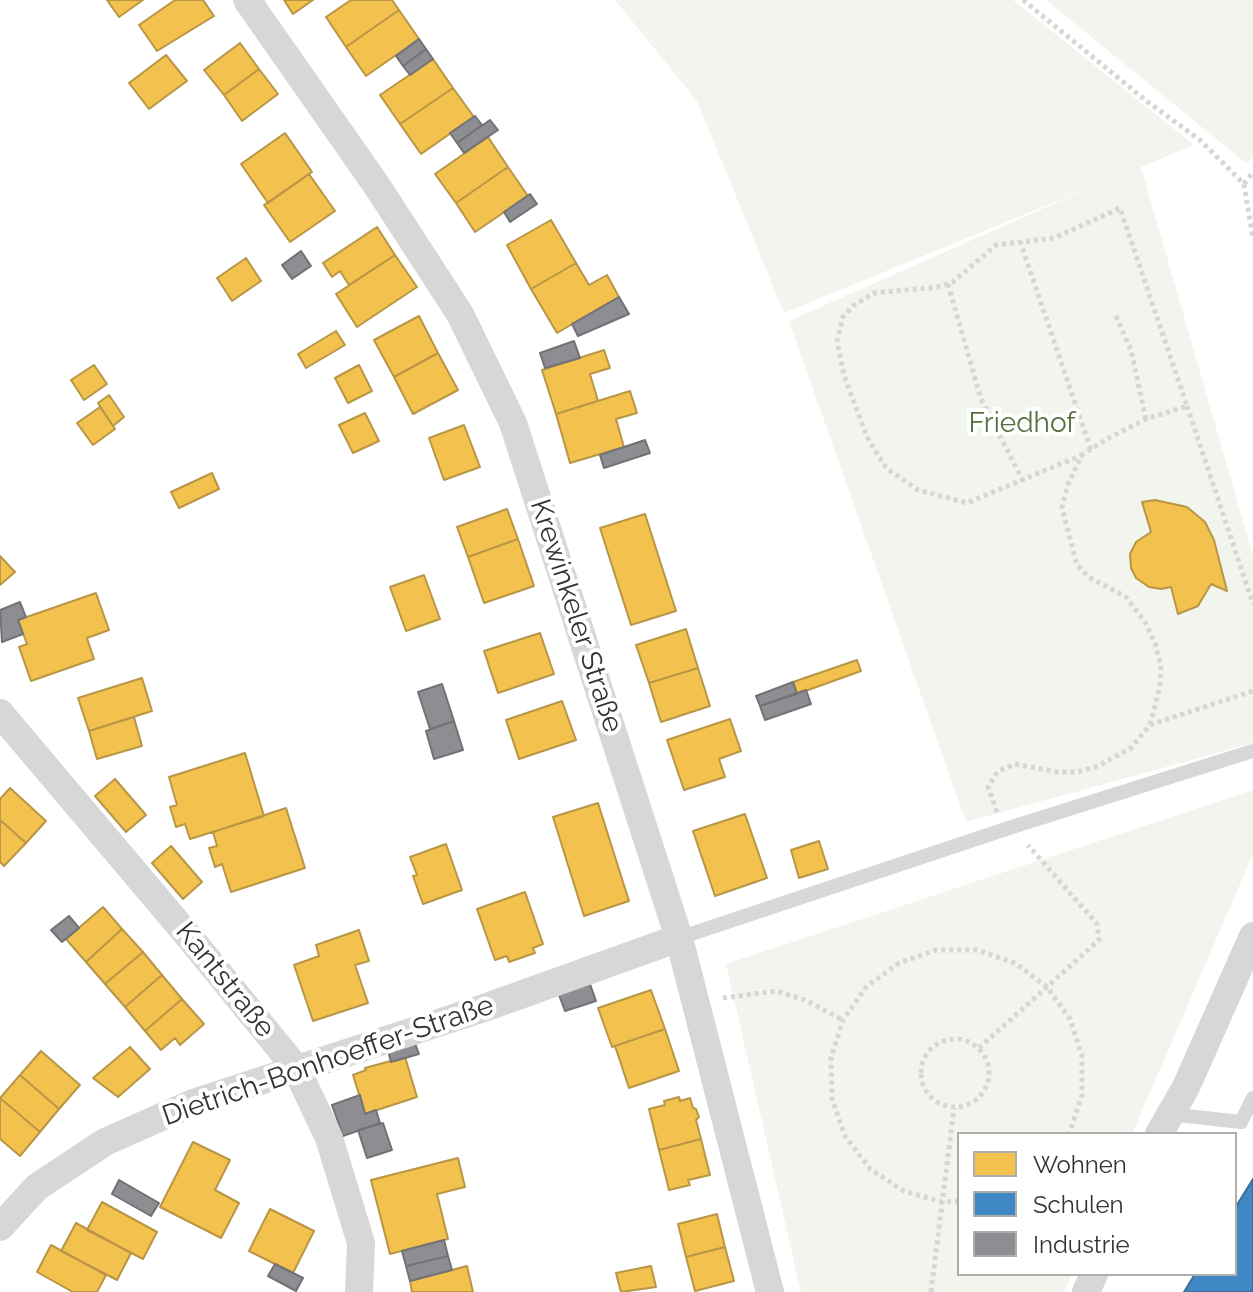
<!DOCTYPE html>
<meta charset="utf-8">
<style>
body{margin:0}
#map{position:relative;width:1253px;height:1292px;overflow:hidden;background:#fff;font-family:Raleway,sans-serif}
canvas{display:block}
.legend{position:absolute;left:957px;top:1132px;width:280px;height:144px;box-sizing:border-box;background:#fff;border:2px solid #adadad;margin:0;padding:10px 14px;list-style:none;font-size:24px;color:#333}
.legend li{display:flex;align-items:center;gap:16px;height:40px}
.legend b{width:40px;border:2px solid #adadad}
</style>
<div id="map">
<canvas width="1253" height="1292"></canvas>
<ul class="legend">
<li><b style="height:22px;background:#f2c14e"></b>Wohnen</li>
<li><b style="height:22px;background:#3f88c5"></b>Schulen</li>
<li><b style="height:22px;background:#8d8d92"></b>Industrie</li>
</ul>
</div>
<script>
const g = document.querySelector('canvas').getContext('2d');
g.lineJoin = 'round';
function fillPath(path, color) { g.fillStyle = color; g.fill(path, 'evenodd'); }
const toPath = rows => new Path2D(rows.map(r => 'M' + r).join(''));
function strokePath(path, color, width, dash) { g.strokeStyle = color; g.lineWidth = width; g.lineCap = dash ? 'butt' : 'round'; g.setLineDash(dash || []); g.stroke(path); }
function drawText(font, color, halo, rows, align = 'center') {
  g.font = font + ' Raleway,sans-serif'; g.lineWidth = 8; g.setLineDash([]); g.textBaseline = 'middle'; g.strokeStyle = halo; g.fillStyle = color; for (const [text, x, y, turn = 0] of rows) {
    g.save(); g.translate(x, y); g.rotate((+turn || 0) * Math.PI / 180); g.textAlign = isNaN(turn) ? turn : align; if (halo) g.strokeText(text, 0, 0); g.fillText(text, 0, 0); g.restore();
  }
}
const green = toPath([
 [615,0,1013,0,1194,145,1141,167,1253,556,1253,743,966,822,789,321,1096,185,784,313,697,101],
 [1046,0,1253,0,1253,157,1247,164],
 [1253,790,1253,854,1132,1134,959,1134,959,1274,1072,1274,1064,1292,801,1292,726,964]
]);
const homes = toPath([
 [107,0,143,0,119,17,107,0],
 [175,0,203,0,214,16,157,51,139,25,175,0],
 [284,0,313,0,293,14,284,0],
 [351,0,392,0,399,10,346,47,326,17,351,0],
 [399,10,419,39,366,76,346,47,399,10],
 [240,43,259,69,224,95,204,70,240,43],
 [166,55,187,81,149,109,129,83,166,55],
 [433,59,453,88,400,124,380,95,433,59],
 [259,69,278,94,242,121,224,95,259,69],
 [453,88,474,117,421,154,400,124,453,88],
 [285,133,312,172,268,203,241,164,285,133],
 [488,137,508,167,456,203,435,174,488,137],
 [508,167,528,196,475,232,456,203,508,167],
 [309,174,335,211,290,242,264,205,309,174],
 [551,220,576,263,531,289,507,245,551,220],
 [377,227,395,255,349,285,340,271,332,277,323,263,377,227],
 [395,255,417,287,357,327,336,294,395,255],
 [246,258,261,281,232,301,217,278,246,258],
 [576,263,589,285,607,275,619,297,557,333,531,289,576,263],
 [419,316,438,353,394,377,374,340,419,316],
 [336,331,345,345,306,368,298,354,336,331],
 [604,350,610,368,590,374,598,401,556,414,542,370,604,350],
 [438,353,458,390,413,414,394,377,438,353],
 [94,365,107,384,84,400,71,380,94,365],
 [359,365,372,391,348,403,335,378,359,365],
 [630,391,637,413,616,419,624,447,570,463,556,414,630,391],
 [109,395,124,417,113,426,98,403,109,395],
 [100,407,115,429,93,445,77,423,100,407],
 [365,413,379,441,353,453,339,425,365,413],
 [464,425,480,467,444,480,429,438,464,425],
 [212,473,219,489,179,508,171,492,212,473],
 [1155,500,1187,507,1205,522,1214,540,1227,591,1211,584,1198,606,1178,614,1171,587,1161,589,1149,587,1136,578,1131,568,1130,554,1136,542,1151,532,1142,502,1155,500],
 [507,509,518,539,468,557,457,527,507,509],
 [645,514,676,611,631,625,600,528,645,514],
 [518,539,534,586,484,603,468,557,518,539],
 [0,556,15,572,0,585,0,556],
 [424,575,440,619,406,631,390,587,424,575],
 [96,593,109,630,87,638,94,659,31,681,19,647,27,644,18,620,96,593],
 [686,629,698,668,649,683,636,645,686,629],
 [540,633,554,674,498,693,484,651,540,633],
 [857,660,861,671,797,694,793,682,857,660],
 [698,668,710,706,661,722,649,683,698,668],
 [142,678,152,711,89,731,78,698,142,678],
 [562,701,576,740,519,759,506,720,562,701],
 [134,717,142,746,97,759,89,731,134,717],
 [730,719,741,751,719,759,725,777,684,790,667,740,730,719],
 [245,753,264,816,190,839,185,824,176,827,170,807,177,805,169,777,245,753],
 [115,779,146,815,126,832,95,796,115,779],
 [10,788,46,821,26,843,0,820,0,799,10,788],
 [598,803,629,901,584,916,553,817,598,803],
 [286,808,305,868,231,892,222,864,215,867,209,848,217,846,213,832,286,808],
 [745,814,767,878,715,896,693,831,745,814],
 [0,820,26,843,4,866,0,862,0,820],
 [819,841,828,869,799,878,791,850,819,841],
 [446,844,462,890,423,904,413,876,417,875,410,857,446,844],
 [171,846,202,882,183,899,152,863,171,846],
 [525,892,543,944,533,948,535,953,509,962,507,956,495,960,477,909,525,892],
 [103,907,122,929,86,962,66,939,103,907],
 [122,929,143,952,105,984,86,962,122,929],
 [359,930,369,961,355,965,368,1003,313,1021,294,965,319,956,316,945,359,930],
 [143,952,162,975,125,1007,105,984,143,952],
 [162,975,182,999,145,1031,125,1007,162,975],
 [651,990,665,1029,612,1047,598,1008,651,990],
 [182,999,204,1024,180,1045,175,1038,161,1050,145,1031,182,999],
 [665,1029,679,1071,629,1088,615,1046,665,1029],
 [130,1047,150,1069,118,1097,93,1078,130,1047],
 [41,1051,80,1085,59,1109,20,1075,41,1051],
 [405,1057,417,1097,365,1114,353,1075,366,1070,365,1068,405,1057],
 [20,1075,59,1109,40,1132,0,1098,20,1075],
 [679,1097,680,1101,690,1098,693,1108,696,1109,699,1117,696,1120,701,1139,659,1150,649,1109,665,1105,664,1101,679,1097],
 [0,1098,40,1132,20,1156,0,1139,0,1098],
 [701,1139,710,1175,688,1180,690,1185,669,1190,659,1150,701,1139],
 [193,1142,230,1160,215,1190,239,1203,221,1238,160,1207,193,1142],
 [458,1158,465,1187,437,1194,448,1239,390,1254,371,1180,458,1158],
 [102,1202,157,1232,143,1259,87,1230,102,1202],
 [270,1209,314,1231,293,1273,249,1251,270,1209],
 [717,1214,725,1247,686,1257,678,1224,717,1214],
 [76,1223,131,1253,117,1280,61,1251,76,1223],
 [51,1245,106,1275,97,1292,73,1292,37,1272,51,1245],
 [725,1247,734,1281,695,1291,686,1257,725,1247],
 [467,1266,473,1292,412,1292,410,1281,467,1266],
 [651,1266,656,1287,621,1292,616,1273,651,1266]
]);
const schools = toPath([
 [1253,1179,1253,1292,1184,1292,1195,1274,1235,1274,1235,1208,1253,1179]
]);
const industry = toPath([
 [419,39,426,49,403,66,396,56,419,39],
 [426,49,433,59,410,75,403,66,426,49],
 [475,116,482,125,457,143,450,133,475,116],
 [490,120,498,130,464,153,457,143,490,120],
 [530,194,537,204,510,222,504,212,530,194],
 [301,251,311,266,292,279,282,265,301,251],
 [619,297,629,314,578,336,572,324,619,297],
 [574,341,580,358,545,368,540,353,574,341],
 [645,440,650,453,604,468,600,455,645,440],
 [20,602,26,617,18,620,23,634,2,642,0,610,20,602],
 [793,682,797,694,760,706,756,696,793,682],
 [442,684,454,721,430,729,418,692,442,684],
 [806,690,811,704,765,720,760,706,806,690],
 [454,721,463,750,434,759,426,731,454,721],
 [69,916,79,928,62,942,51,930,69,916],
 [590,984,596,1001,565,1011,559,995,590,984],
 [413,1038,419,1054,391,1062,387,1047,413,1038],
 [360,1095,365,1114,376,1110,380,1123,343,1136,332,1105,360,1095],
 [383,1123,392,1150,367,1158,358,1130,383,1123],
 [119,1180,159,1203,151,1216,112,1194,119,1180],
 [444,1240,448,1256,406,1266,402,1251,444,1240],
 [448,1256,452,1270,410,1281,406,1266,448,1256],
 [275,1264,303,1278,296,1291,268,1276,275,1264]
]);
const path = toPath([
 [1023,0,1149,103,1200,140,1244,184,1253,238],
 [1244,184,1253,172],
 [1020,241,1091,450],
 [948,284,981,399,1023,481],
 [1116,316,1131,350,1146,419],
 [1187,406,1253,604],
 [1150,725,1253,691],
 [997,812,988,787,998,771,1015,764,1058,772,1078,772,1098,766,1131,748,1150,725,1160,686,1161,666,1155,643,1145,622,1126,597,1089,577,1077,565,1062,508,1068,484,1082,455,1107,439,1146,419,1187,406,1120,208,1054,238,996,245,953,282,938,287,874,293,853,306,843,317,837,342,844,375,867,437,886,468,918,490,967,503,1082,455],
 [723,998,776,991,805,1000,843,1020],
 '921 1073a34 34 0 1 1 68 0a34 34 0 1 1-68 0Z',
 [979,1048,1099,940,1097,924,1028,845],
 [959,1201,942,1202,904,1191,870,1169,845,1136,832,1099,831,1058,843,1020,866,987,899,963,936,950,977,950,1015,963,1047,987,1070,1019,1082,1056,1082,1095,1069,1134],
 [931,1292,954,1108]
]);
const service = toPath([
 [679,938,1012,827,1253,751],
 [1169,1114,1241,1122,1253,1098]
]);
const minor = toPath([
 [247,0,377,186,460,314,513,423,679,938,770,1292],
 [0,713,190,938,296,1068,329,1138,361,1243,359,1292],
 [1159,1134,1186,1087,1253,936],
 [0,1227,37,1187,105,1142,193,1103,484,1008,679,938],
 [1086,1292,1094,1274]
]);
const parkNames = [
 ["Friedhof",1022,424]
];
const streetNames = [
 ["Krewinkeler Straße",576,616,72],
 ["Kantstraße",225,980,51],
 ["Dietrich-Bonhoeffer-Straße",328,1061,-19]
];
fillPath(green, '#f1f5ed');
fillPath(homes, '#f2c14e');
strokePath(homes, '#b99646', 2);
fillPath(schools, '#3f88c5');
strokePath(schools, '#3b6e99', 2);
fillPath(industry, '#8d8d92');
strokePath(industry, '#727276', 2);
strokePath(path, '#d6d6d6', 5, [4, 4]);
strokePath(service, '#d7d7d7', 14);
strokePath(minor, '#d7d7d7', 28);
drawText('28px', '#56703f', '#fff', parkNames);
drawText('28px', '#333', '#fff', streetNames);
</script>
